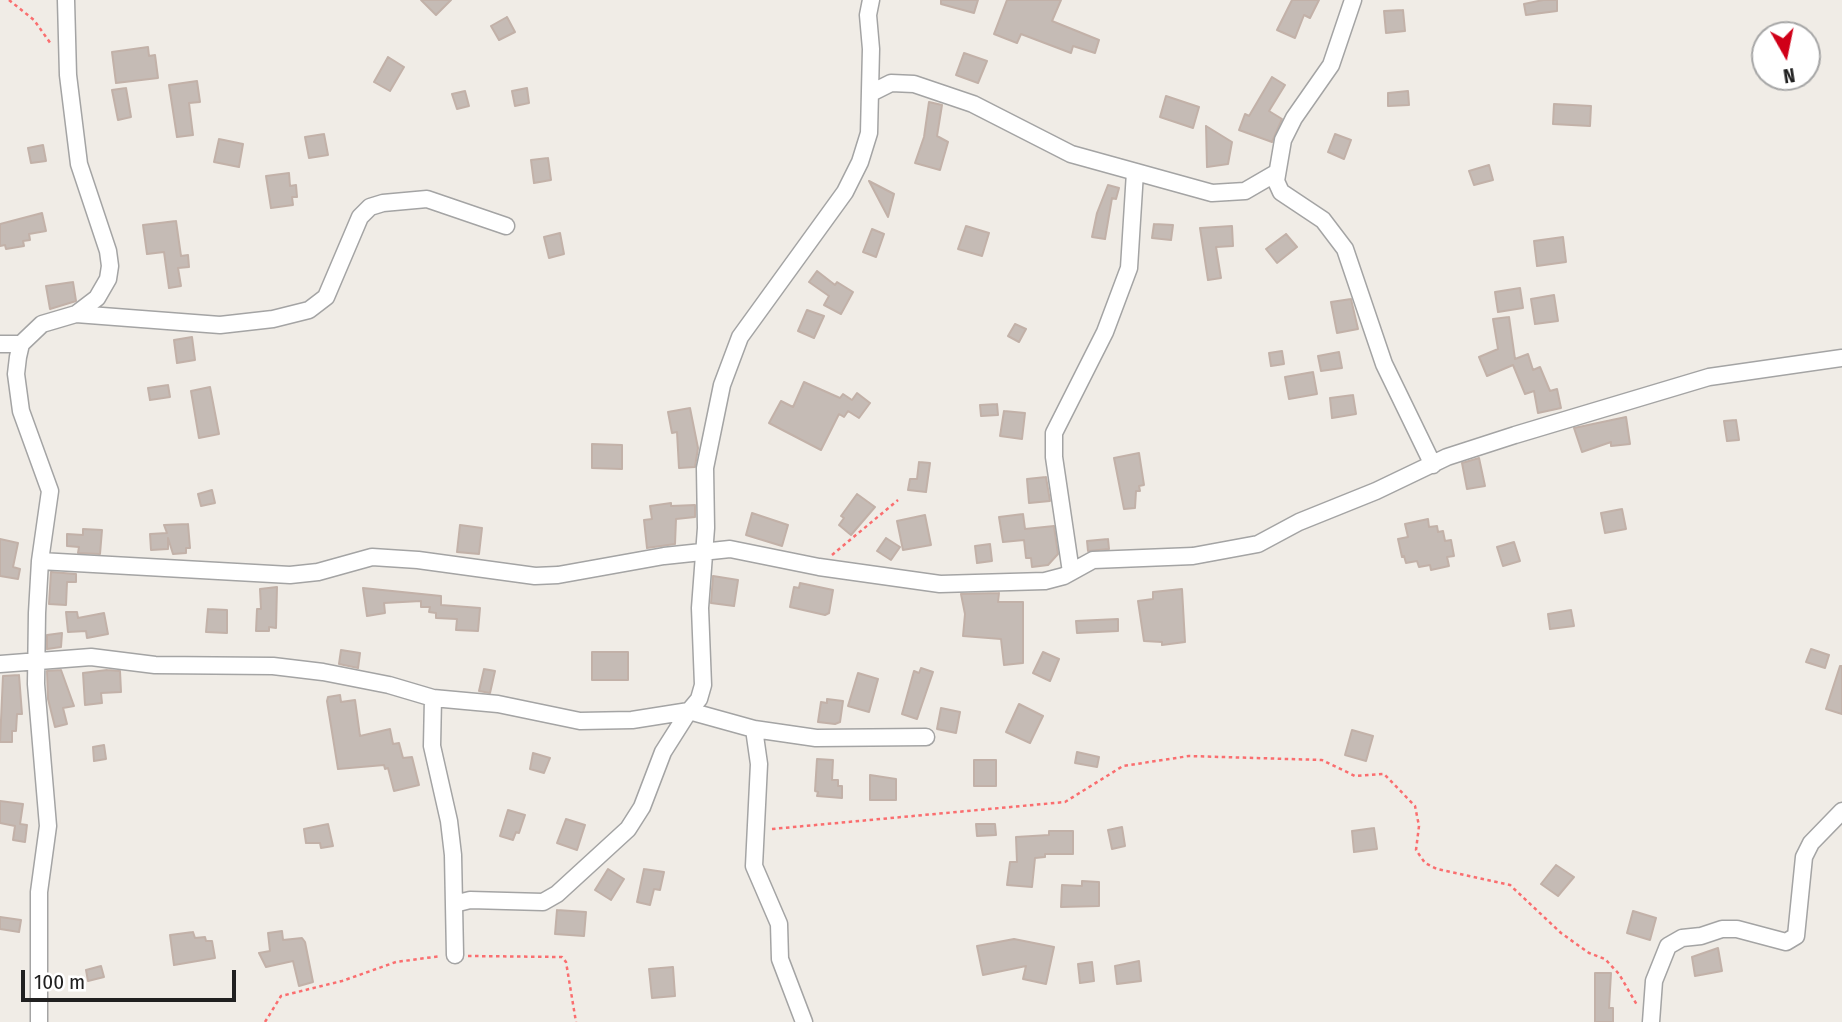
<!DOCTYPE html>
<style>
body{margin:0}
#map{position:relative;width:1842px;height:1022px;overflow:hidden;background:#f0ece6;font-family:"Fira Sans Condensed",sans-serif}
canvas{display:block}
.north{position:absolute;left:1751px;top:21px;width:70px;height:70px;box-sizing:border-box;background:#fff;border:2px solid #a6a6a6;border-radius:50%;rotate:171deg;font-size:19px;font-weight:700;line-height:28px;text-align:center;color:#202020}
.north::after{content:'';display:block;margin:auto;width:24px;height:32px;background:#d00018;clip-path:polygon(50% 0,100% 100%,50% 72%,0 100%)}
.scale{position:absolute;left:21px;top:970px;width:215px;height:32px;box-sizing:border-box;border:4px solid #202020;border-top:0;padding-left:9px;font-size:21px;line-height:24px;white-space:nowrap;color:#202020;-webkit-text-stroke:5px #fff;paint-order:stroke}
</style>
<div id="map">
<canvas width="1842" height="1022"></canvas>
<div class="north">N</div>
<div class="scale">100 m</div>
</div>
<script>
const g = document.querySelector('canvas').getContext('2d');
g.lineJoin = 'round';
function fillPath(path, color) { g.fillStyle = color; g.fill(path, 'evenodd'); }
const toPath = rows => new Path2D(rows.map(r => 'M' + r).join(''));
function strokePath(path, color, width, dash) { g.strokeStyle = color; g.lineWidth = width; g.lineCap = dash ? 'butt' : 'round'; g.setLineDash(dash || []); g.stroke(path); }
const building = toPath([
 [421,0,451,0,436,15,421,0],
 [941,0,978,0,974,13,941,4,941,0],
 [1007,0,1061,0,1052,21,1099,40,1095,53,1073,46,1071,53,1021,34,1017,43,994,34,1007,0],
 [1292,0,1319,0,1310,18,1304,15,1295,38,1277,30,1292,0],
 [1543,0,1557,0,1557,11,1526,15,1524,4,1543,0],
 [1403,10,1405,31,1386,33,1384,11,1403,10],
 [507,17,515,32,499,40,491,26,507,17],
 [148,47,149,56,155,55,158,78,116,83,112,52,148,47],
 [964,53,987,61,978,83,956,75,964,53],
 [388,57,404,67,390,91,374,82,388,57],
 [1272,77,1285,85,1269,111,1282,119,1272,142,1239,130,1245,114,1249,116,1272,77],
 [197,81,200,102,189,103,193,135,177,137,169,85,197,81],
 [126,88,131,117,118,120,112,90,126,88],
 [527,88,529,103,515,106,512,91,527,88],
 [465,91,469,106,457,109,452,94,465,91],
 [1408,91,1409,105,1388,106,1388,93,1408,91],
 [1166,96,1199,107,1193,128,1160,117,1166,96],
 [929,102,942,105,937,136,948,142,940,170,915,163,924,137,929,102],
 [1554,104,1591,106,1590,126,1553,124,1554,104],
 [1206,126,1232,142,1228,164,1207,167,1206,126],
 [324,134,328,155,309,158,305,137,324,134],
 [1335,134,1351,140,1344,159,1328,152,1335,134],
 [219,139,243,144,239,167,214,162,219,139],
 [43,145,46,161,31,163,28,148,43,145],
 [548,158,551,180,534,183,531,160,548,158],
 [1489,165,1493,180,1474,185,1469,171,1489,165],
 [289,173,290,186,296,185,297,197,292,197,293,205,271,208,266,176,289,173],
 [869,181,894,194,888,217,869,181],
 [1108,185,1119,188,1116,199,1112,198,1105,239,1092,237,1097,213,1108,185],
 [42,213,46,231,29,234,30,240,23,241,24,246,6,249,5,245,0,246,0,224,42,213],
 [176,221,181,256,188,255,189,267,178,268,181,286,169,288,164,252,147,254,143,225,176,221],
 [1154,224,1173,225,1171,240,1152,238,1154,224],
 [966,226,989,233,982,256,958,249,966,226],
 [1232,226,1233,246,1216,247,1221,278,1208,280,1200,228,1232,226],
 [872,229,884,234,876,257,863,252,872,229],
 [560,233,564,254,549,258,544,237,560,233],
 [1286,234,1297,247,1277,263,1266,249,1286,234],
 [1563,237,1566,262,1537,266,1534,241,1563,237],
 [817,271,835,285,837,282,853,292,841,314,824,305,829,296,809,282,817,271],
 [73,282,76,301,50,309,46,286,73,282],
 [1520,288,1523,308,1498,312,1495,292,1520,288],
 [1554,295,1558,321,1535,324,1531,299,1554,295],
 [1351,299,1358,329,1337,333,1331,302,1351,299],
 [807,310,824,316,814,338,798,331,807,310],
 [1509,317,1515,359,1528,354,1533,370,1540,367,1550,391,1557,389,1561,408,1538,413,1534,391,1525,394,1513,365,1487,376,1479,357,1498,349,1493,319,1509,317],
 [1015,324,1026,329,1019,342,1008,336,1015,324],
 [192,337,195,360,177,363,174,340,192,337],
 [1282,351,1284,364,1271,366,1269,353,1282,351],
 [1339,352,1342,368,1321,371,1318,356,1339,352],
 [1313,372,1317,394,1289,399,1285,377,1313,372],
 [804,382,840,398,843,394,852,400,857,393,870,403,859,418,848,411,844,417,839,414,821,450,769,423,781,401,793,407,804,382],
 [168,385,170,397,150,400,148,388,168,385],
 [210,387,219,434,199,438,191,391,210,387],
 [1353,395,1356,414,1332,418,1330,398,1353,395],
 [997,404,998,415,981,416,980,405,997,404],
 [690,408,698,448,695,467,679,468,677,432,672,433,668,412,690,408],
 [1004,411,1025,413,1022,439,1000,436,1004,411],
 [1626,417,1630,444,1611,446,1611,442,1582,452,1574,428,1626,417],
 [1736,420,1739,440,1727,441,1724,421,1736,420],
 [592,444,622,445,622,469,592,468,592,444],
 [1139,453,1144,485,1139,486,1140,491,1136,491,1135,508,1124,509,1114,458,1139,453],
 [1479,458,1485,486,1467,489,1462,463,1479,458],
 [919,462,930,463,926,492,908,490,910,479,917,479,919,462],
 [1046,477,1050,501,1029,503,1027,479,1046,477],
 [212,490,215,503,201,506,198,494,212,490],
 [857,494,875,507,851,535,839,525,844,518,841,516,857,494],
 [671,503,671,506,695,505,695,517,676,519,675,544,647,548,644,520,652,519,650,506,671,503],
 [1622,509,1626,529,1605,533,1601,513,1622,509],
 [752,513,788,525,782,546,746,535,752,513],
 [1023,514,1025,529,1054,526,1058,554,1048,565,1032,567,1031,558,1026,558,1024,540,1003,542,999,517,1023,514],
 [925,515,931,545,903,550,897,521,925,515],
 [1428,519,1429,527,1437,526,1438,532,1443,531,1445,541,1451,540,1454,556,1447,557,1449,566,1431,570,1430,565,1419,567,1417,561,1406,563,1404,556,1402,557,1398,539,1408,537,1405,524,1428,519],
 [188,524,190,548,186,548,186,553,173,554,168,538,168,549,151,550,150,534,167,533,164,525,188,524],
 [460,525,482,528,479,554,457,552,460,525],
 [83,529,102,530,100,554,78,553,79,547,67,546,67,534,83,535,83,529],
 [886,538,900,547,891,560,877,551,886,538],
 [0,539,18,543,13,567,20,569,18,579,0,576,0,539],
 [1108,539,1109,549,1088,551,1087,541,1108,539],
 [1514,542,1520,561,1503,566,1497,547,1514,542],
 [990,544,992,561,977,563,975,546,990,544],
 [51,572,76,574,76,582,67,582,66,605,49,604,51,572],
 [713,576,738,580,734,606,711,603,713,576],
 [800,583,833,590,829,613,825,615,790,607,794,587,799,588,800,583],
 [277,587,276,628,269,627,269,631,256,631,257,609,261,609,260,589,277,587],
 [363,588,441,596,441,605,480,608,478,631,456,630,457,619,436,618,436,613,429,612,430,607,421,607,421,601,384,603,385,613,367,616,363,588],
 [1182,589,1185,642,1162,645,1162,642,1144,641,1138,601,1153,599,1153,592,1182,589],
 [999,593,998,602,1023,602,1023,663,1004,665,1001,639,963,636,965,614,961,594,999,593],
 [208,609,227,610,227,633,206,632,208,609],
 [1571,610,1574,626,1550,629,1548,614,1571,610],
 [66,612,77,612,78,618,104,613,108,634,87,638,86,631,68,632,66,612],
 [1118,619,1118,631,1077,633,1076,621,1118,619],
 [62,633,61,647,47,649,47,635,62,633],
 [1811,649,1829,655,1825,668,1806,662,1811,649],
 [341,650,360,653,358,668,339,664,341,650],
 [592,652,628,652,628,680,592,680,592,652],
 [1043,652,1059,659,1050,681,1033,673,1043,652],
 [1840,666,1842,666,1842,714,1826,709,1840,666],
 [921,668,933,672,917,719,902,714,914,671,919,673,921,668],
 [484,669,495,671,490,693,479,691,484,669],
 [61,670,74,706,63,708,67,724,55,727,48,699,47,671,61,670],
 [107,670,120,671,121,692,101,693,102,703,85,705,83,673,107,670],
 [858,673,878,679,869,712,848,706,858,673],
 [19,675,22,714,17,714,16,731,12,731,12,742,0,742,3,676,19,675],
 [340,695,341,702,355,700,360,736,390,729,393,744,399,743,403,758,412,757,419,785,394,791,388,768,385,769,384,765,338,769,327,701,328,697,340,695],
 [827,699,843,701,840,722,835,724,818,722,821,702,827,703,827,699],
 [1019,704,1043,716,1030,743,1006,732,1019,704],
 [941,708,960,712,956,733,937,729,941,708],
 [1352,730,1373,736,1366,761,1345,755,1352,730],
 [104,745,106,759,94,761,93,747,104,745],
 [1077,752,1099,757,1097,767,1075,763,1077,752],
 [533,753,550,758,544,773,530,769,533,753],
 [817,759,833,760,832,780,838,780,838,786,842,786,842,798,817,796,818,792,815,791,817,759],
 [974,760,996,760,996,786,974,786,974,760],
 [870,775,896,779,896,800,870,800,870,775],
 [0,801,23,804,20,824,27,825,25,842,13,840,15,826,0,823,0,801],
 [508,810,525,815,519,833,516,832,513,840,500,836,508,810],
 [566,819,585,825,577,850,557,843,566,819],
 [328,824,333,846,321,848,320,843,306,843,304,829,328,824],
 [976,824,995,824,996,835,977,836,976,824],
 [1122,827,1125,846,1112,849,1108,830,1122,827],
 [1374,828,1377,849,1354,852,1352,831,1374,828],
 [1049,831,1073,831,1073,854,1045,854,1045,857,1035,858,1032,887,1007,885,1010,862,1017,862,1016,837,1049,835,1049,831],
 [1556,865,1574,877,1558,896,1541,884,1556,865],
 [608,869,624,879,611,900,595,890,608,869],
 [644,869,664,872,660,890,654,889,650,905,637,902,644,869],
 [1082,881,1099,882,1099,906,1061,907,1062,885,1082,886,1082,881],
 [557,910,586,912,584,936,555,934,557,910],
 [1633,911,1656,918,1650,940,1627,933,1633,911],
 [0,917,21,920,19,932,0,929,0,917],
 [282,931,283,940,302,938,305,942,313,982,299,986,293,961,266,967,259,953,270,951,268,933,282,931],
 [193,932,195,938,205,937,206,941,212,941,215,958,174,965,170,935,193,932],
 [1014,939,1054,947,1046,984,1023,979,1026,966,983,975,977,946,1014,939],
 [1718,948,1722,971,1695,976,1692,957,1718,948],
 [1139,961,1141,981,1117,984,1115,966,1139,961],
 [1092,962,1094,981,1080,983,1078,964,1092,962],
 [101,966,104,977,88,981,86,970,101,966],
 [673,967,675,996,652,998,649,969,673,967],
 [1595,973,1611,973,1609,1008,1613,1008,1613,1022,1595,1022,1595,973]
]);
const path = toPath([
 [9,0,34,20,51,44],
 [832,555,898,500],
 [772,829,1065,802,1123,766,1189,756,1322,760,1355,776,1384,774,1415,806,1419,826,1416,850,1425,863,1437,869,1510,885,1561,933,1589,953,1605,959,1619,974,1637,1005],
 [468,956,562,957,566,962,576,1022],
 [265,1022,281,996,342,981,396,962,441,956]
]);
const minor = toPath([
 [1353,0,1331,65,1294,118,1283,140,1276,181,1281,192,1323,220,1345,249,1384,364,1433,465],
 [871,93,891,83,914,84,973,104,1071,154,1212,193,1245,191,1276,173],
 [76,314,220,325,273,319,309,310,326,297,360,217,370,207,383,203,427,199,506,226],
 [0,344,21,344],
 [40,561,290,575,318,572,372,557,418,560,535,576,558,575,664,556,730,549,819,567,940,584,1045,581,1064,576,1093,560,1193,556,1258,544,1299,522,1376,491,1447,457,1515,435,1709,377,1842,358],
 [1071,572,1054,457,1054,433,1105,332,1129,268,1135,172],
 [0,664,91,657,155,665,273,666,323,672,389,685,433,698,498,704,580,721,632,720,689,711,699,699,703,685,700,608,706,528,705,468,722,385,740,337,845,192,860,162,869,133,871,49,868,15,871,0],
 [433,698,432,746,449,821,453,855,455,955],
 [754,729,759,764,754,866,779,924,780,959,804,1022],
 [454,904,470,900,543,902,557,894,628,829,642,807,663,752,689,711,754,729,816,738,926,737],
 [39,1022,39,892,48,826,36,684,37,613,40,561,50,491,21,411,16,374,18,357,21,344,42,324,76,314,97,298,108,279,110,266,108,251,79,164,68,75,66,0],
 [1651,1022,1654,981,1668,946,1682,938,1701,936,1722,929,1737,929,1786,942,1796,936,1804,857,1811,843,1842,811]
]);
fillPath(building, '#c5bbb5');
strokePath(building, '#c2b1a8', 2);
strokePath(minor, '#a4a4a4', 19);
strokePath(path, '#fa6e6f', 2.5, [3.5, 3.5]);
strokePath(minor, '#fff', 16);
</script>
